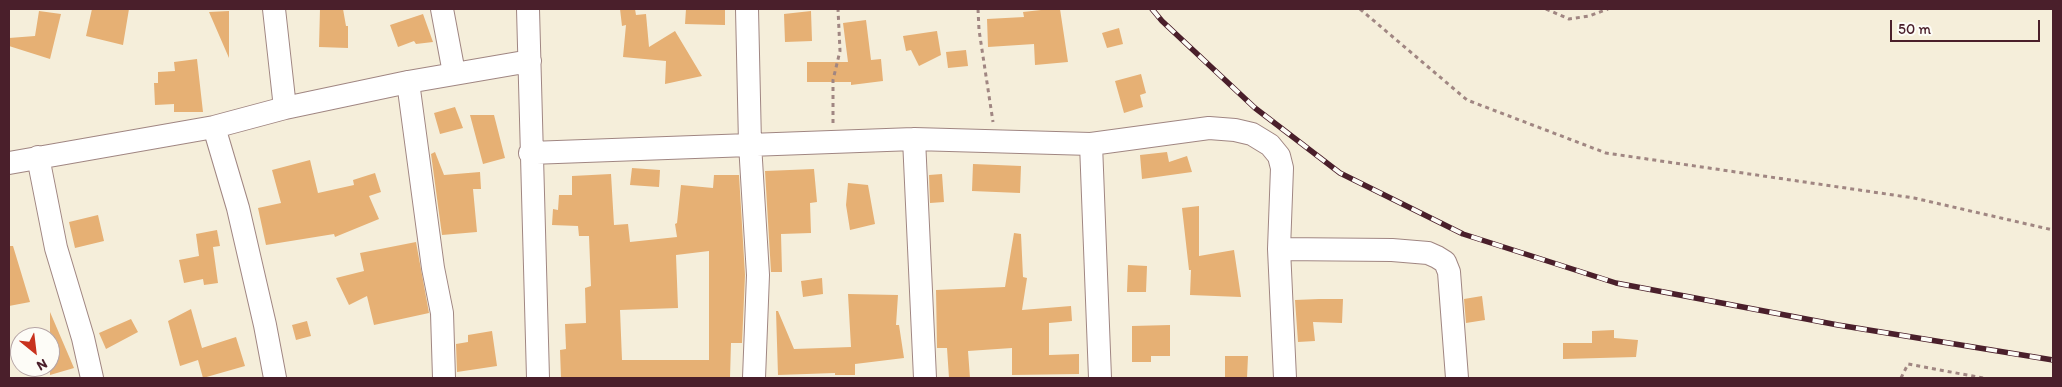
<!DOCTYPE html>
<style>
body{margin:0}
#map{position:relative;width:2062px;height:387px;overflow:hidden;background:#f5eeda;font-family:Itim,sans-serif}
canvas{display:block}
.frame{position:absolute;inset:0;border:10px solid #4a1f2b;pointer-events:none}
.north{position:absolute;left:10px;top:327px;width:50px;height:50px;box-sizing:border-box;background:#fdfcf7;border:1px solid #b5a4a5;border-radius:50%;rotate:151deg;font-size:14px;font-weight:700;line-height:20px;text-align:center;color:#4a1f2b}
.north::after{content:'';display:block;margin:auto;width:18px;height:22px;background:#c8321e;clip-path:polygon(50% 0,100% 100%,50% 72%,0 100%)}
.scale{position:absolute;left:1890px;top:20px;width:150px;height:22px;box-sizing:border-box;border:2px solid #4a1f2b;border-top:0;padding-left:6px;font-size:15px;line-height:18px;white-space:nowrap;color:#4a1f2b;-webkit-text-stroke:4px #fdfcf7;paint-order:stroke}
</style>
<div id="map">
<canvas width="2062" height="387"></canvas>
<div class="frame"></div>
<div class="north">N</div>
<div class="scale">50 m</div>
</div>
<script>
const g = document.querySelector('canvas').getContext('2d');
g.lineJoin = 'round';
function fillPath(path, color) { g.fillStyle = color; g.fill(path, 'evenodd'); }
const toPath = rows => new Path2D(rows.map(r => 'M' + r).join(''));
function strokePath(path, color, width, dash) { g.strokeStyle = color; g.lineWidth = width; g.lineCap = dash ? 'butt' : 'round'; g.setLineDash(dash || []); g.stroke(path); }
const building = toPath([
 [92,9,129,9,123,45,86,36],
 [320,9,343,9,346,26,348,26,348,48,319,47],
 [620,9,635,9,636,15,646,14,649,47,675,31,702,76,665,84,666,61,623,57,626,25,622,26],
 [686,9,725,9,725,25,685,24],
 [1050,9,1060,9,1068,62,1035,65,1034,44,988,47,987,19,1024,17,1023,12],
 [39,11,61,14,50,59,9,46,9,38,35,36],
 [229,11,229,58,209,12],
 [811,11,812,41,785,42,784,14],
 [423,14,433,42,416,44,414,41,398,47,390,25],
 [866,20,871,60,881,59,883,81,851,85,851,82,807,82,807,62,848,62,843,23],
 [1119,28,1123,44,1107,48,1102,33],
 [937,31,941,55,919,66,911,50,906,51,903,36],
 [966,50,968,66,948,68,946,52],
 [197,59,203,112,174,112,174,104,155,105,154,83,158,83,158,72,175,71,174,62],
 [1141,74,1146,93,1140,95,1143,107,1124,113,1115,81],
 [455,107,463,128,440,134,434,113],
 [470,115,494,115,505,158,483,164],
 [435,152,444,175,480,172,481,189,473,189,477,232,442,235,431,154],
 [1167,152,1169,162,1187,156,1192,172,1142,179,1140,155],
 [310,160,318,193,354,185,353,180,375,173,381,192,369,196,379,219,335,237,334,234,266,245,258,208,281,203,272,170],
 [973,164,1021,166,1020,193,972,191],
 [632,168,660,170,659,187,630,185],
 [814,169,817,202,810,203,811,233,781,234,782,272,771,272,765,171],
 [611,174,614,225,628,224,630,242,677,237,675,224,677,223,681,185,713,188,714,175,739,175,745,275,742,343,731,343,730,378,561,378,560,350,566,349,565,324,586,323,585,288,591,286,589,236,579,236,578,226,552,225,553,209,558,210,559,195,572,195,572,176],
 [709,251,709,360,622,360,620,310,678,308,676,255],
 [942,174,944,202,930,203,929,175],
 [848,183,868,185,875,224,850,230,846,205],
 [1199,206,1199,256,1234,250,1241,297,1190,295,1191,270,1189,270,1182,208],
 [98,215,104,241,75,248,69,222],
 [217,230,220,246,213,247,218,283,204,285,203,279,184,283,179,260,199,256,196,234],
 [1014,233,1021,234,1023,277,1027,278,1022,310,1071,306,1072,321,1049,323,1049,355,1079,354,1079,374,1012,375,1012,348,968,351,970,378,949,378,947,348,937,348,936,290,1005,287],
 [416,242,429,313,374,325,367,296,349,305,336,278,364,271,360,253],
 [9,246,13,246,30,302,9,306],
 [1128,265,1147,266,1146,292,1127,292],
 [822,278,823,294,803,297,801,281],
 [848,294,898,295,896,325,899,325,904,358,855,364,855,375,835,375,835,373,778,375,776,311,778,311,794,349,851,347],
 [1482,296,1485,320,1466,323,1464,299],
 [1319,299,1343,299,1342,323,1313,322,1315,341,1298,342,1295,300],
 [191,309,202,348,236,337,245,366,203,378,198,360,180,366,168,321],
 [50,312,74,368,50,375],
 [131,319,138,332,106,349,99,333],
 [307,321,311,336,296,340,292,325],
 [1170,325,1170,356,1151,356,1151,362,1132,362,1132,326],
 [1614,330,1614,338,1638,340,1636,357,1563,359,1563,343,1592,343,1592,331],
 [492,331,497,366,457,372,456,344,468,342,468,335],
 [1225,356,1248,356,1247,378,1225,378]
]);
const path = toPath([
 [978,9,979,30,993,122],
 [1360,9,1467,100,1606,153,1914,198,2053,230],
 [1546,9,1569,19,1589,16,1608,9],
 [833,123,833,80,840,51,838,9],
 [1901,378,1908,364,1983,378]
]);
const minor = toPath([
 [274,9,285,108],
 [442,9,454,73],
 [528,9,538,378],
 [747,9,750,144,758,275,754,378],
 [408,82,433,268,442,313,444,378],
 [214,127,238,208,265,325,275,378],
 [914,139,925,378],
 [1091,144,1100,378],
 [530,153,914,139,1091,144,1209,128,1235,130,1252,134,1270,145,1279,156,1282,168,1279,249,1285,378],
 [38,157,56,248,83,338,92,378],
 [9,163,214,127,285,108,408,82,530,61],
 [1279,249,1392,250,1428,253,1437,257,1445,262,1449,272,1457,378]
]);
const rail = toPath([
 [1152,9,1162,21,1255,108,1340,173,1463,234,1616,283,1838,325,2053,360]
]);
fillPath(building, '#e6b074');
strokePath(minor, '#a08682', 24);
strokePath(path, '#a08682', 3, [4, 4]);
strokePath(minor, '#fff', 22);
strokePath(rail, '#4a1f2b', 5.5);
strokePath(rail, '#fdfcf7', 4, [11]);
</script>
